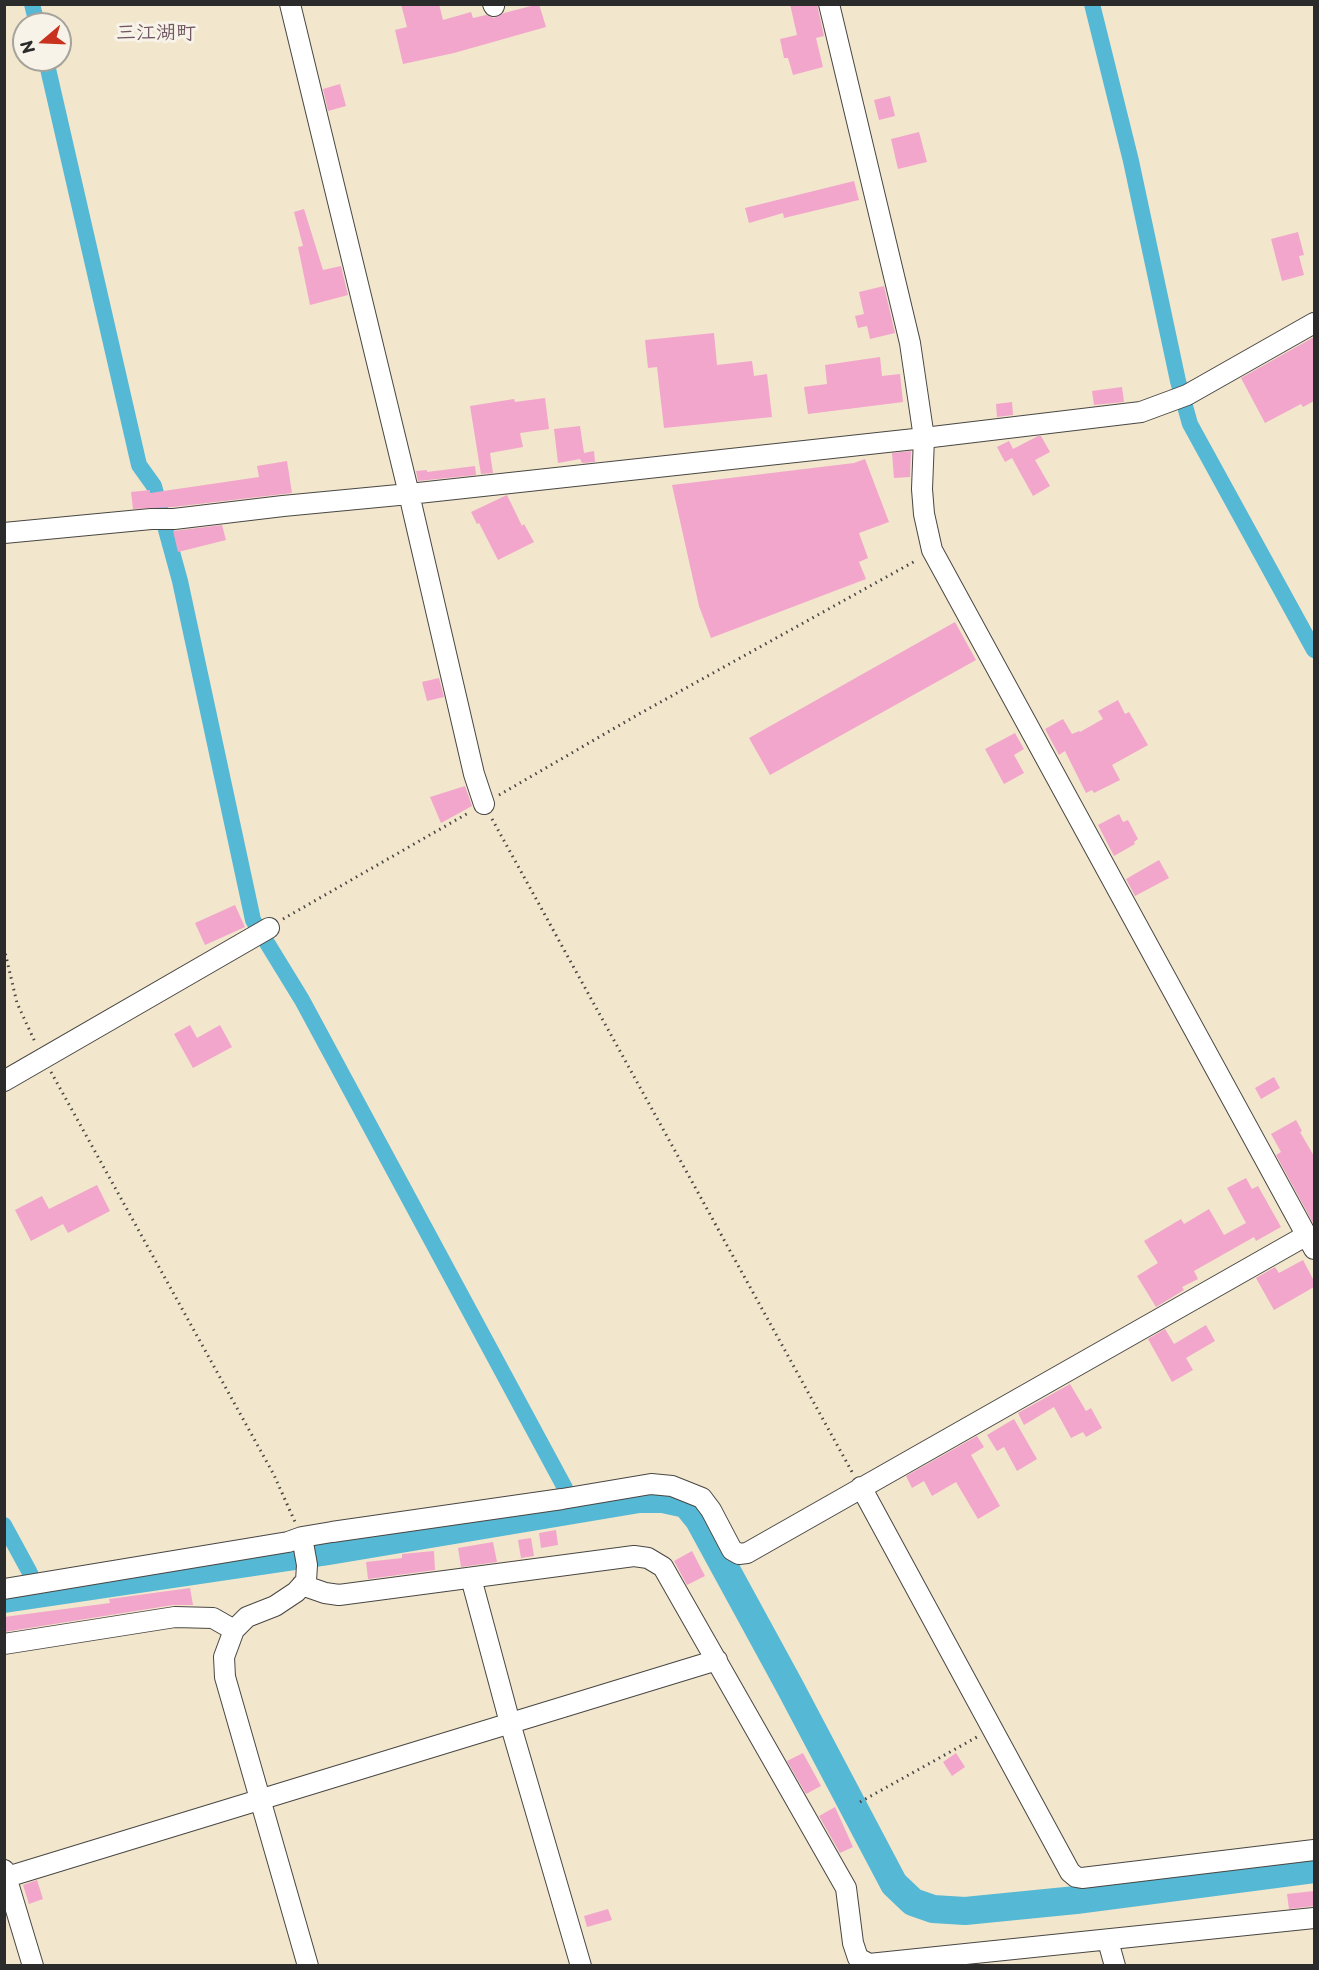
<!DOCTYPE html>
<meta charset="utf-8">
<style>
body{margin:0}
#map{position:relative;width:1319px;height:1970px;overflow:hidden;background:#f2e6cd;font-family:"Playpen Sans",sans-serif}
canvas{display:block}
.frame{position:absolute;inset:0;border:6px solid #2b2b2b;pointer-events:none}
.north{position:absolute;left:12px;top:12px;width:60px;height:60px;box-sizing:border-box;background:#f7f3e8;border:2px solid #a5a39c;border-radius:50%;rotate:251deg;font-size:16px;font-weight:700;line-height:24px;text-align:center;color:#2b2b2b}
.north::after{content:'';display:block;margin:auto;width:21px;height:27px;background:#c8321e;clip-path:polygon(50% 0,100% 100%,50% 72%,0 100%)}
</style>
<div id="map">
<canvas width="1319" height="1970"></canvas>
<div class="frame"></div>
<div class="north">N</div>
</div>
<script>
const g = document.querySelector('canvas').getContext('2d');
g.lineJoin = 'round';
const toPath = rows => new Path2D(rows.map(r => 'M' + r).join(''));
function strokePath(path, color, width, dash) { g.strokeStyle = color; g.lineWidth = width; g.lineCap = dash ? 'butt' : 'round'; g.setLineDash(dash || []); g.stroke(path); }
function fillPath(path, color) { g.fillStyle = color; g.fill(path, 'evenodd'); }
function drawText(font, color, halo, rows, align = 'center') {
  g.font = font + ' "Playpen Sans","Klee One",sans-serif'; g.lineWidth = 6; g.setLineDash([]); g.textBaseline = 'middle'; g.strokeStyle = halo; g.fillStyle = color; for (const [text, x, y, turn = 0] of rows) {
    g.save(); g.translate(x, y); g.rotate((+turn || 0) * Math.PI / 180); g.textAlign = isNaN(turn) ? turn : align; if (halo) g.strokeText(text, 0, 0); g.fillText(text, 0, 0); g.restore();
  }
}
const canal = toPath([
 [32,4,37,24],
 [1092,4,1131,161,1178,381,1190,424,1314,650],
 [46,60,139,465,154,486,180,581,253,920,302,1000,565,1488],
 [4,1525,29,1571,39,1593]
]);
const river = toPath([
 [4,1599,329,1551,639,1499,663,1499,686,1504,699,1520,789,1685,894,1884,913,1902,933,1909,965,1911,1076,1900,1314,1869]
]);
const building = toPath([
 [401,4,439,4,443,20,471,12,473,18,486,15,494,18,504,13,539,4,546,27,454,53,403,64,395,30,407,27],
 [790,4,817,4,824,36,816,38,823,67,793,75,788,58,784,58,780,39,797,35],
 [340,84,346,106,328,111,323,89],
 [890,96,895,116,879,120,874,100],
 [919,132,927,162,898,169,891,139],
 [854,181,859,200,784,218,783,213,749,223,745,208],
 [304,209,323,270,341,266,348,295,310,305,298,247,303,246,294,212],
 [1298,232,1304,255,1299,256,1304,275,1282,281,1271,239],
 [884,286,895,333,870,339,867,326,858,328,855,316,864,314,859,292],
 [714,333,717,365,752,361,754,376,767,374,772,417,664,428,657,367,648,368,645,340],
 [1314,337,1314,401,1303,407,1301,404,1265,423,1241,378],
 [880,357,882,376,900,374,903,402,808,414,804,387,827,384,825,365],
 [1122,387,1124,402,1094,405,1092,391],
 [545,398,549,429,520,433,523,447,490,453,493,473,481,474,470,406,514,399,515,402],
 [1012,402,1013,415,997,417,996,404],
 [580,426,584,453,594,451,595,462,582,463,580,459,558,463,554,429],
 [1038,436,1041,436,1050,452,1035,460,1050,486,1033,496,1012,458,1005,462,997,447,1009,441,1013,449],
 [911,451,910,477,894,478,892,453],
 [865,459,889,522,859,533,868,558,859,562,866,579,711,638,699,606,672,485,854,463],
 [287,461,292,493,173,507,133,509,131,492,150,490,150,493,259,477,257,466],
 [475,466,476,475,418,481,416,471,427,470,427,472],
 [507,495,522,526,524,524,534,542,498,560,479,523,477,524,471,512],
 [222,525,226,540,178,552,173,531],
 [955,622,976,660,770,775,749,738],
 [439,678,444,697,427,701,422,682],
 [1118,700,1125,714,1129,712,1148,745,1112,765,1120,780,1094,793,1092,790,1086,793,1065,751,1059,755,1045,729,1063,719,1072,734,1079,731,1080,732,1103,719,1098,711],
 [1015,733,1024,749,1014,755,1024,773,1004,784,985,749],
 [465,786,472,806,441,823,430,797],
 [1119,814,1123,822,1128,820,1138,839,1134,842,1135,844,1114,856,1098,825],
 [1159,860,1169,878,1135,896,1126,879],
 [235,905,245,927,205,945,195,923],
 [190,1025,197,1038,220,1025,232,1047,193,1068,174,1034],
 [1274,1077,1280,1088,1261,1099,1255,1088],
 [1296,1120,1302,1131,1300,1132,1314,1156,1314,1225,1276,1155,1281,1152,1271,1134],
 [1246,1178,1252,1189,1258,1186,1281,1227,1256,1241,1254,1237,1194,1271,1198,1279,1182,1287,1184,1290,1156,1307,1137,1276,1158,1263,1144,1241,1181,1219,1184,1224,1209,1209,1224,1235,1246,1223,1227,1188],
 [97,1185,110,1211,68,1233,63,1224,31,1241,15,1210,42,1196,49,1209],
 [1303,1260,1314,1281,1314,1287,1274,1310,1256,1278,1275,1267,1279,1273],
 [1206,1325,1215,1341,1186,1358,1193,1370,1172,1382,1148,1339,1165,1329,1174,1344],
 [1070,1384,1086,1411,1091,1408,1102,1428,1086,1437,1083,1432,1071,1438,1054,1407,1024,1425,1018,1413],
 [1014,1419,1037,1459,1017,1471,1004,1447,997,1451,987,1435],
 [977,1436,984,1447,971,1455,1000,1506,978,1519,956,1482,932,1496,924,1481,912,1488,906,1476],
 [556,1530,558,1545,541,1548,539,1533],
 [531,1538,534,1556,521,1558,518,1540],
 [493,1542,497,1562,461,1567,458,1548],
 [434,1551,435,1570,368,1579,366,1562,402,1558,402,1554],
 [692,1551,705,1576,687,1585,674,1561],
 [190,1588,193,1605,173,1605,4,1632,4,1617,110,1603,109,1599],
 [803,1753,821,1786,806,1794,787,1761],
 [956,1753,965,1767,952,1776,943,1762],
 [835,1807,853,1847,840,1853,819,1816],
 [37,1880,43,1899,29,1904,23,1885],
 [1314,1891,1314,1906,1289,1909,1287,1894],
 [608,1909,612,1920,587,1927,584,1916]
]);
const path = toPath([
 [499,795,639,714,917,560],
 [492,819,852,1472],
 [283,919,470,812],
 [4,948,17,1003,35,1042],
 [51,1072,274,1475,295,1522],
 [860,1802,977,1737]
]);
const minor = toPath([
 [290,4,409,494,474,774,484,804],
 [493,4,494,6],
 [829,4,910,343,924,438,922,489,924,514,932,550,1314,1249],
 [4,533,151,519,174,519,283,506,409,494,924,438,1141,412,1187,395,1314,323],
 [4,1081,269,928],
 [861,1487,1070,1872,1076,1877,1082,1878,1314,1850],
 [302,1537,307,1565,306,1581,296,1592,275,1606,247,1617,234,1630,224,1657,225,1677,308,1966],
 [471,1578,510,1723,581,1966],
 [302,1585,325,1593,339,1595,634,1556,648,1558,663,1567,846,1888,853,1943,858,1958,869,1964,1314,1918],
 [4,1589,288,1542,302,1537,332,1532,562,1499,651,1484,672,1486,702,1498,711,1510,732,1550,739,1554,747,1553,1307,1235],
 [4,1644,175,1617,213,1618,234,1630],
 [4,1870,33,1966],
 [7,1877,717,1660],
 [1108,1941,1115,1966]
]);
const quarterNames = [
 ["三江湖町",156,33]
];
strokePath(canal, '#55b8d4', 16);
strokePath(river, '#55b8d4', 28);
fillPath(building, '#f2a6cb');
strokePath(minor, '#494743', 22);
strokePath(path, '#494743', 3, [1.5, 4.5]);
strokePath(minor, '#fff', 20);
drawText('bold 20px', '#715663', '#f7f3e8', quarterNames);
</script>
